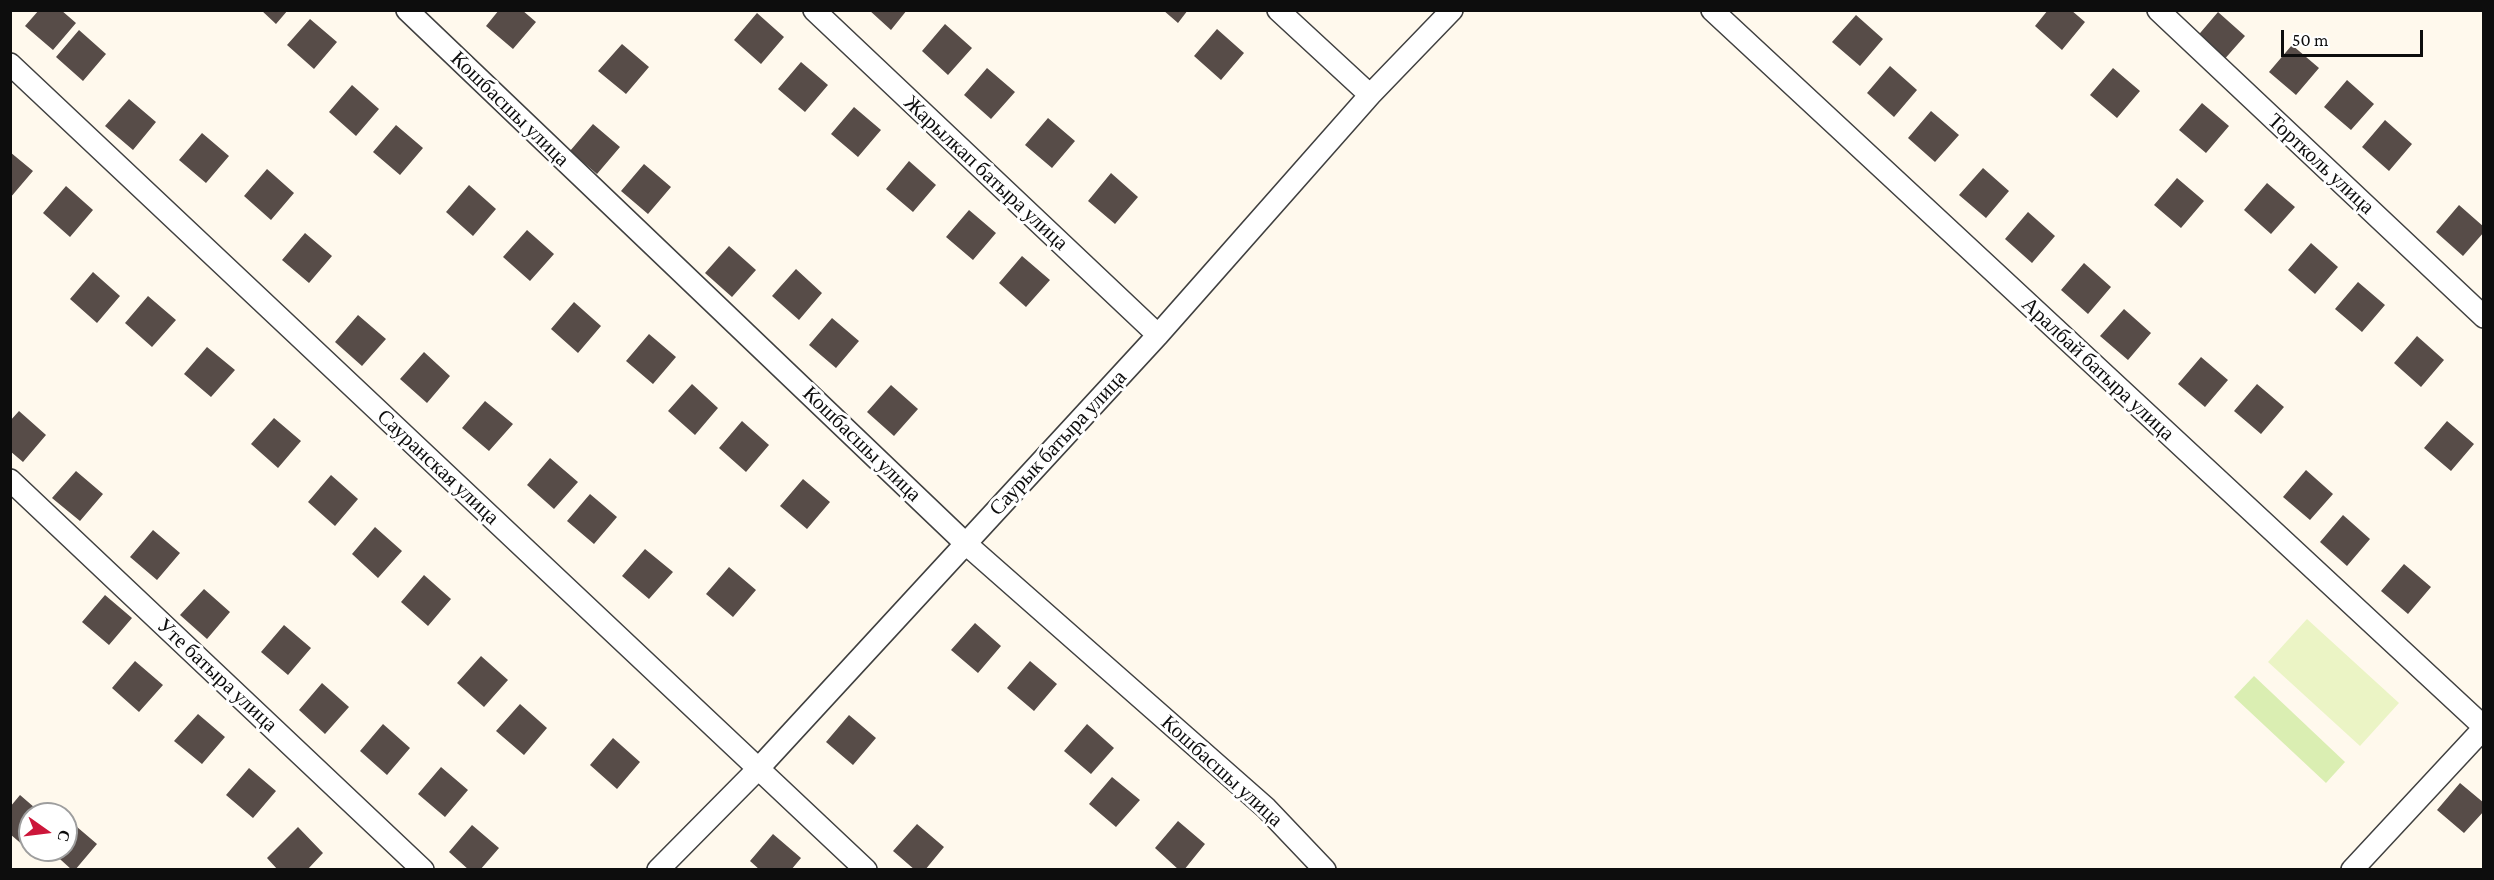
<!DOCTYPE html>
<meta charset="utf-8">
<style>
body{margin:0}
#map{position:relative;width:2494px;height:880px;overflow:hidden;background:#fff9ed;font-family:"Crimson Pro",serif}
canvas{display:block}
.frame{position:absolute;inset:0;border:12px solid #0d0d0d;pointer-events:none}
.north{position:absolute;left:18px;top:802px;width:60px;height:60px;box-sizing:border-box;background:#fff;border:2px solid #9e9e9e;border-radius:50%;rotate:104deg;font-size:16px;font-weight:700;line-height:24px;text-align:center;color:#0d0d0d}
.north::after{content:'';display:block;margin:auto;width:21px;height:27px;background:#cc163a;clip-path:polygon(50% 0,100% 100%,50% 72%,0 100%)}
.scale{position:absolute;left:2281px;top:30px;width:142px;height:27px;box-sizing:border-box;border:3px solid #0d0d0d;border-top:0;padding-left:8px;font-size:18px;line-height:21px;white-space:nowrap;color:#0d0d0d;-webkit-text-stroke:4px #fff;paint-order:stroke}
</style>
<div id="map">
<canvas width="2494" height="880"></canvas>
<div class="frame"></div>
<div class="north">С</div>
<div class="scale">50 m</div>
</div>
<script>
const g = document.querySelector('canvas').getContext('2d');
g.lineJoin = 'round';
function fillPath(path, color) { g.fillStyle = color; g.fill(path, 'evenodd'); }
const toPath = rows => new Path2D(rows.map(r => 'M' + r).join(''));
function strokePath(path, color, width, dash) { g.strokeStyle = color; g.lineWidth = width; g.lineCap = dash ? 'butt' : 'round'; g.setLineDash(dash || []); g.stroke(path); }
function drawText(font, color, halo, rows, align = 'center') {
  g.font = font + ' "Crimson Pro",serif'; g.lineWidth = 6; g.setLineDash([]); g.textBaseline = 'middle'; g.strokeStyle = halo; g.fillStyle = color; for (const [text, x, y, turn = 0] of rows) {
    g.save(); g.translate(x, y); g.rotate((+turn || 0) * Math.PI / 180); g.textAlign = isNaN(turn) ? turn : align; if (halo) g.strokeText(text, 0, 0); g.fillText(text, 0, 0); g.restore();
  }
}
const green = toPath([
 [2254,676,2345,762,2326,783,2234,697]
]);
const pitch = toPath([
 [2307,619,2399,703,2360,746,2268,662]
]);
const building = toPath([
 [39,10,61,10,76,23,53,50,25,26],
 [261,10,288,10,276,24],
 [499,10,522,10,536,22,513,49,486,26],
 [869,10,907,10,891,30],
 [1163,10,1188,10,1178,23],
 [2048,10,2071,10,2085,22,2062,50,2035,26],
 [2218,12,2245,36,2222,62,2195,39],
 [757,13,784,37,761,64,734,40],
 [1856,15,1883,39,1860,66,1832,42],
 [310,19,337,42,314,69,287,45],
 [945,24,972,48,948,75,922,51],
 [1217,29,1244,53,1221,80,1194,56],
 [79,30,106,54,83,81,56,57],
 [622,44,649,67,626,94,598,71],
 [2292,45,2319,68,2296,95,2269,72],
 [801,62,828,85,805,112,778,89],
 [1890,66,1917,90,1894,117,1867,93],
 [987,68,1015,92,991,119,964,95],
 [2113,68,2140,91,2117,118,2090,95],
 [2347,80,2374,104,2351,130,2324,107],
 [352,85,379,109,356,136,329,112],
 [129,99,156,122,133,150,105,126],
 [2202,103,2229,126,2206,153,2179,130],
 [854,107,881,130,858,157,831,134],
 [1931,111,1959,135,1935,162,1908,138],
 [1048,118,1075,141,1052,168,1025,145],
 [2385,120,2412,144,2389,171,2362,147],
 [593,124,620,147,597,174,570,151],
 [396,125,423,148,400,175,373,152],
 [202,133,229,156,206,183,179,160],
 [10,152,33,171,10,198],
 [909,161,936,185,913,212,886,189],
 [644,164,671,187,648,214,621,191],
 [1983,168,2009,191,1986,218,1959,195],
 [267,169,294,193,271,220,244,196],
 [1111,173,1138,197,1115,224,1088,201],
 [2177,178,2204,201,2181,228,2154,205],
 [2267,183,2295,207,2271,234,2244,210],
 [469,185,496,209,473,236,446,212],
 [66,186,93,210,70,237,43,213],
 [2459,205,2484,227,2484,232,2463,256,2436,232],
 [969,210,996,233,973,260,946,237],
 [2028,212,2055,236,2032,263,2005,239],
 [527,230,554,254,530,281,503,257],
 [305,233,332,256,309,283,282,260],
 [2311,243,2338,267,2315,294,2288,270],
 [729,246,756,270,732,297,705,273],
 [1022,256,1050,280,1026,307,999,283],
 [2084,263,2111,287,2088,314,2061,290],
 [796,269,822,293,799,320,772,296],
 [93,272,120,296,97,323,70,299],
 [2358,282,2385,305,2362,332,2335,309],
 [148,296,176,320,152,347,125,323],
 [574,302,601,326,578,353,551,329],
 [2124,309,2151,333,2128,360,2100,336],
 [358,315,386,339,362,366,335,342],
 [832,318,859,341,836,368,809,345],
 [649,334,676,357,653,384,626,361],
 [2417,336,2444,360,2421,387,2394,363],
 [207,347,235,370,211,397,184,374],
 [424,352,450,376,427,403,400,379],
 [2201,357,2228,380,2205,407,2178,384],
 [692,384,718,408,695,435,668,411],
 [2257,384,2284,407,2261,434,2234,411],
 [891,385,918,409,894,436,867,412],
 [485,401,513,424,489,451,462,428],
 [19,411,46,435,23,462,10,451,10,421],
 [274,418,301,441,278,468,251,444],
 [742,421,769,445,746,472,719,448],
 [2447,421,2474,444,2451,471,2424,448],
 [550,458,578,482,554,509,527,485],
 [2306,470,2333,494,2310,520,2283,497],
 [76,471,103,494,80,521,52,498],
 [331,475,358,499,335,526,308,502],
 [803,479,830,502,807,529,780,506],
 [590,494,617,517,594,544,567,521],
 [2343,515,2370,539,2347,566,2320,542],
 [375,527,402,551,378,578,352,554],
 [153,530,180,553,157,580,130,557],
 [645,549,673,572,649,599,622,576],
 [2404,564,2431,587,2408,614,2381,591],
 [729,567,756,590,733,617,706,594],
 [424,575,451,599,428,626,401,602],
 [204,589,230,612,207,639,180,615],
 [105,595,132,618,109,645,82,622],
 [975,623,1001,646,978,673,951,650],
 [284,625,311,648,288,675,261,652],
 [481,656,508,680,484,707,457,683],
 [135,661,163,685,139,712,112,688],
 [1030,661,1057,684,1034,711,1007,688],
 [322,683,349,707,325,734,299,710],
 [520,704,547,728,524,755,496,731],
 [198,714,225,737,202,764,174,741],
 [849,715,876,738,853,765,826,742],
 [383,724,410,748,387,775,360,751],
 [1087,724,1114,748,1091,774,1064,751],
 [613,738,640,762,617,789,590,765],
 [441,767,468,790,445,817,418,794],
 [249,768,276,791,253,818,226,795],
 [1112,777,1140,800,1116,827,1089,804],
 [2460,783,2484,803,2484,811,2464,833,2437,810],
 [20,795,42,814,30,814,30,839,24,846,10,834,10,807],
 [70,821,97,844,75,870,72,870,50,850,66,850,66,825],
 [1178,821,1205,844,1184,870,1179,870,1155,848],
 [917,824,944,847,925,870,915,870,893,851],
 [472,825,499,848,480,870,469,870,449,852],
 [298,827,323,853,307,870,278,870,267,858],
 [773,834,801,858,791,870,760,870,750,861]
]);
const minor = toPath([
 [407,10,965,543,1266,808,1325,870],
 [814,10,1158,335],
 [1278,10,1370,95],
 [1712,10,2484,727],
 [2158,10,2484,317],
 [10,64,866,870],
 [10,480,423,870],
 [658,870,758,769,1158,335,1370,95,1452,10],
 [2352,870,2484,728]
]);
const streetNames = [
 ["Кошбасшы улица",510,109,44],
 ["Тортколь улица",2321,164,43],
 ["Жарылкап батыра улица",986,173,43],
 ["Аралбай батыра улица",2098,369,43],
 ["Саурык батыра улица",1058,443,-47],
 ["Кошбасшы улица",862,444,44],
 ["Сауранская улица",438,467,43],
 ["Уте батыра улица",217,675,43],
 ["Кошбасшы улица",1222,771,42]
];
fillPath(green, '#daeeb2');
fillPath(pitch, '#ebf4c5');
fillPath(building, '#574c48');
strokePath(minor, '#404040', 24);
strokePath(minor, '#fff', 21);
drawText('21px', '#0d0d0d', '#fff', streetNames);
</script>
